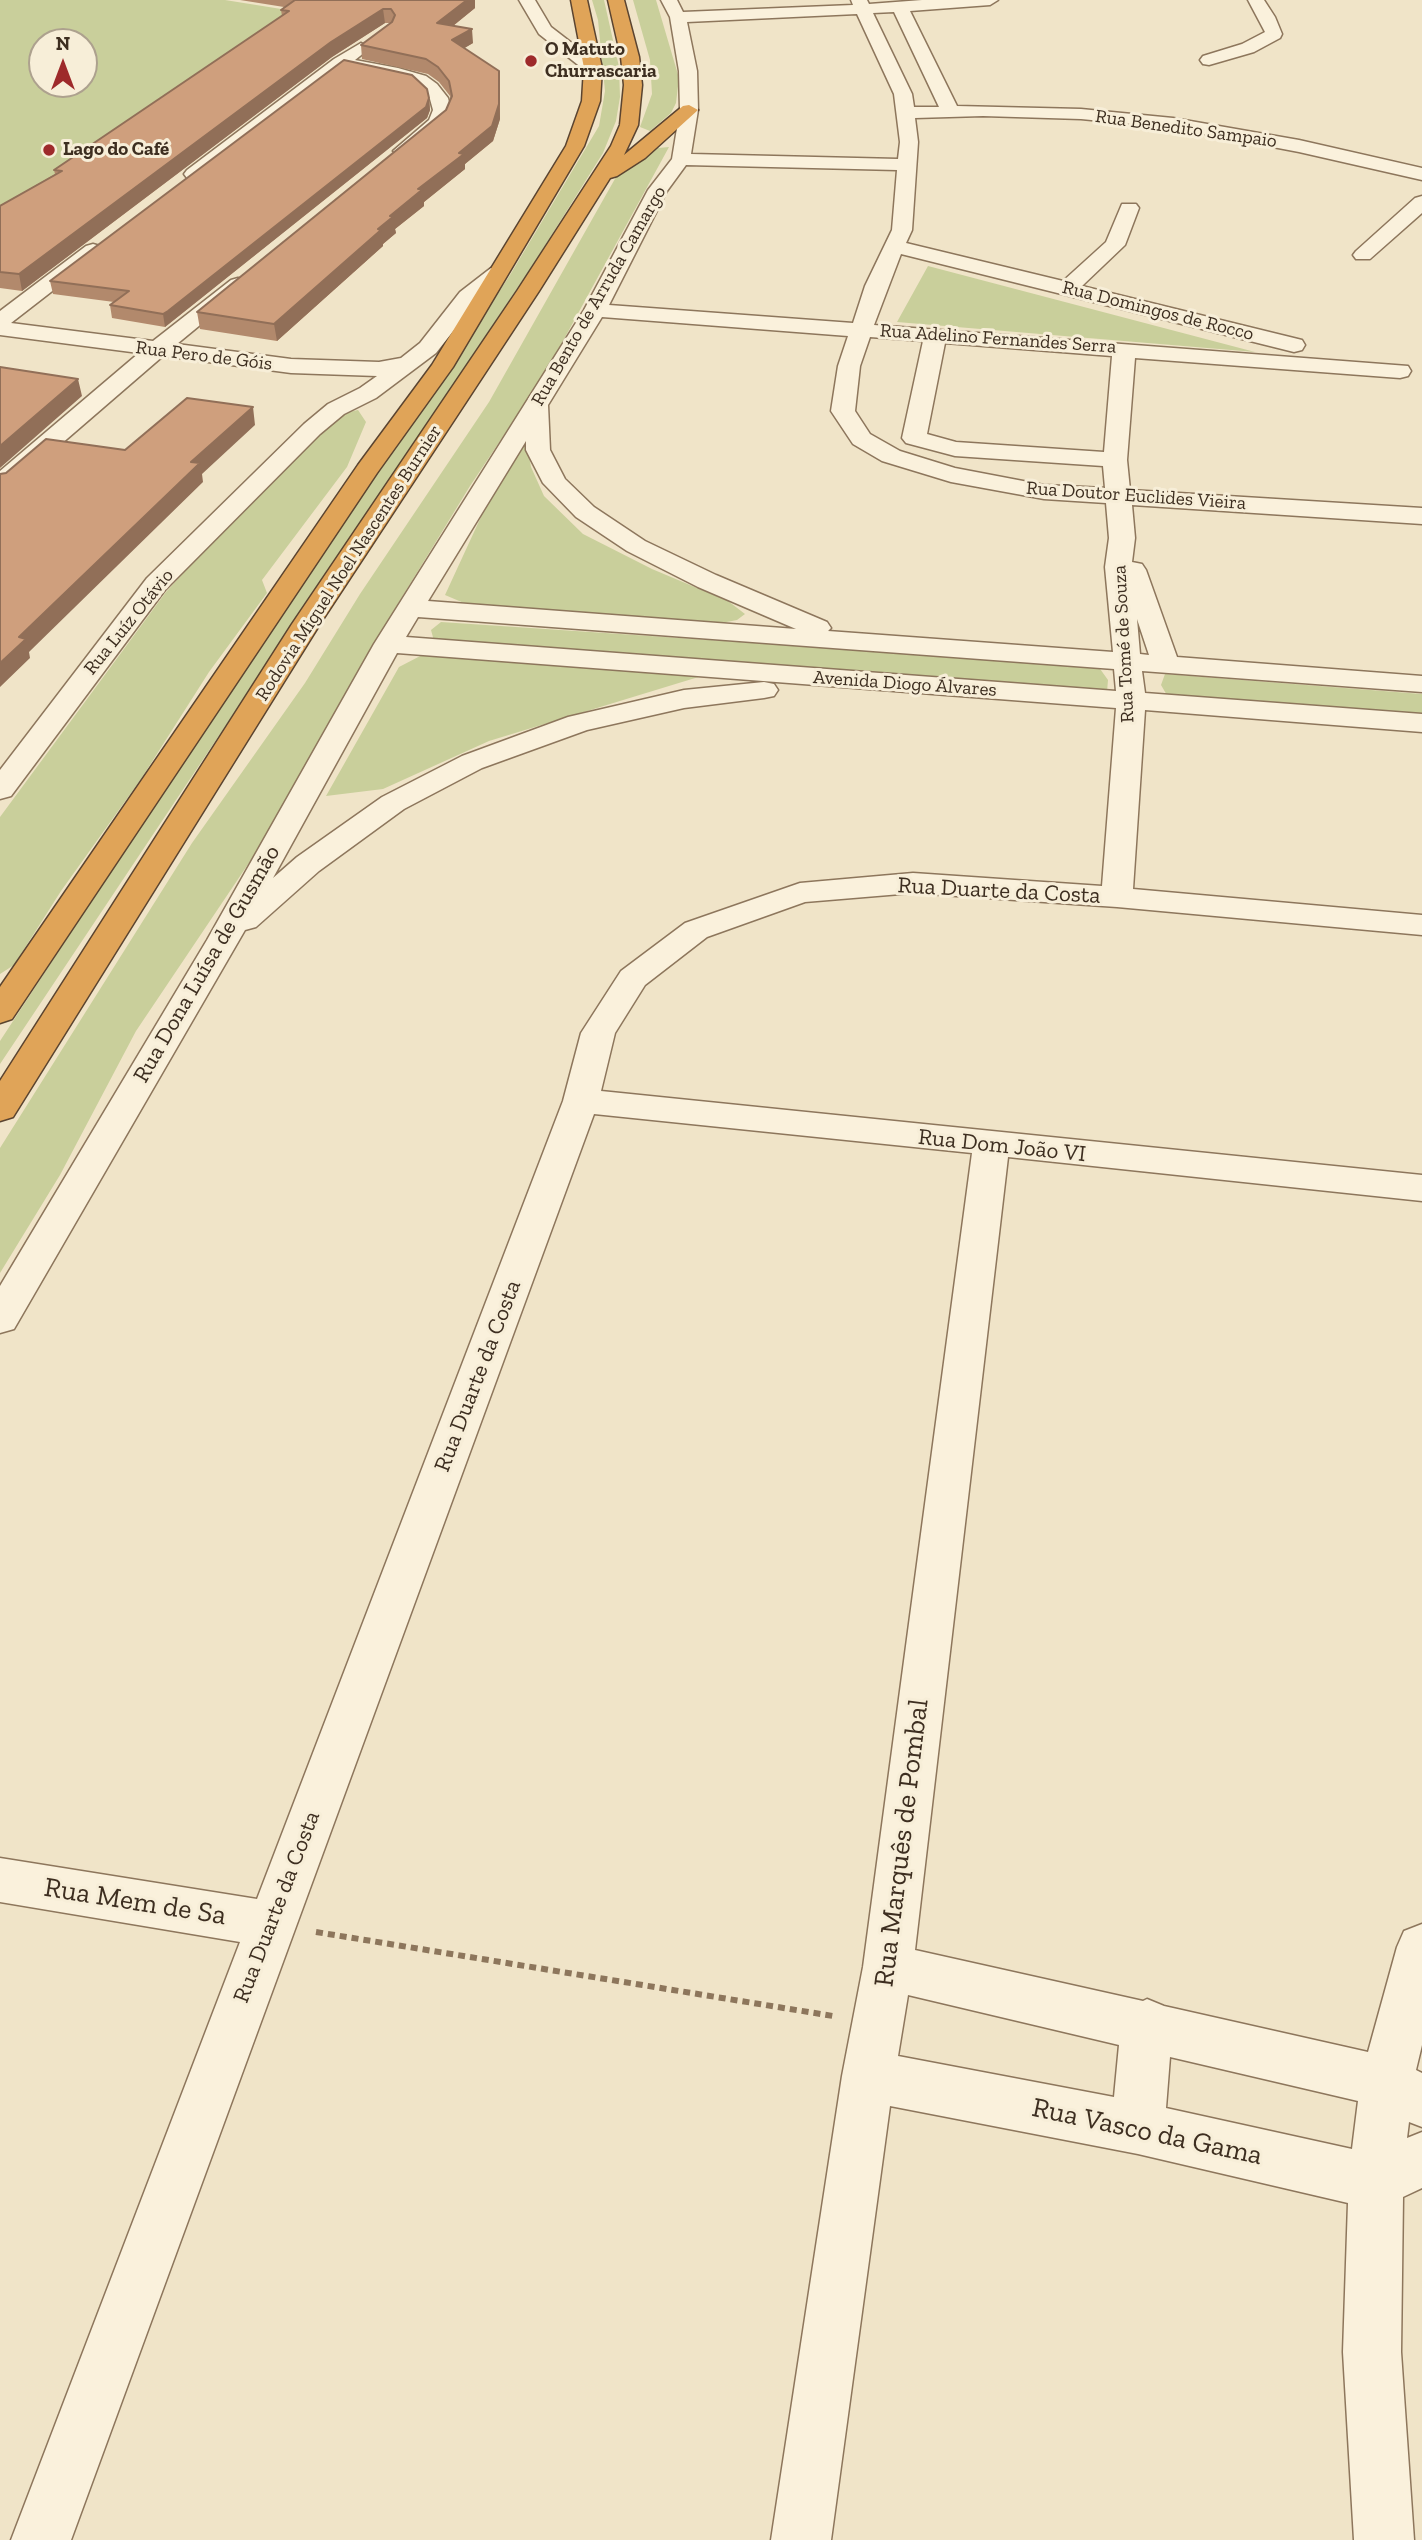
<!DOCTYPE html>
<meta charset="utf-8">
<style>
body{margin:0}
#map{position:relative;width:1422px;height:2540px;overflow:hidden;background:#f0e4c8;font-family:"Zilla Slab",serif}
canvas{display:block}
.north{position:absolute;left:28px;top:28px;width:70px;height:70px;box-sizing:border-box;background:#f7eed8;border:2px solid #ada18e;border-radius:50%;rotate:0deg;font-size:19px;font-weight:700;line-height:28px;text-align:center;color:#3d2e20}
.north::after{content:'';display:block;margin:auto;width:24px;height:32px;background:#9e2a2b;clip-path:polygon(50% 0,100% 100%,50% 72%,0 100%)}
</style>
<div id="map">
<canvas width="1422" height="2540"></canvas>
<div class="north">N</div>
</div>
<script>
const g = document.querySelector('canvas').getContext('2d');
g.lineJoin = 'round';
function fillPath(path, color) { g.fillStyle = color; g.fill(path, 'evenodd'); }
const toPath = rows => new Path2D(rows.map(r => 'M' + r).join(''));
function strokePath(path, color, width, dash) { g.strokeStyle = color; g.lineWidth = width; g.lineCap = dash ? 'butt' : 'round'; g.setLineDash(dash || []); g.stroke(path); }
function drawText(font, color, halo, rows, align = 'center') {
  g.font = font + ' "Zilla Slab",serif'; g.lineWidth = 6; g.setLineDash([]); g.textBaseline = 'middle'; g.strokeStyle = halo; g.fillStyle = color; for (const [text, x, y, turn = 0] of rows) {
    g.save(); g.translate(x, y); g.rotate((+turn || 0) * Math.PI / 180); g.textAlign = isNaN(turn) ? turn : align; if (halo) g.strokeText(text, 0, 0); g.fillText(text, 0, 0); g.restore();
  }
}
const green = toPath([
 [0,0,225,0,300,12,0,216],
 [42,42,84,42,84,84,42,84],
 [592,0,604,0,619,67,620,97,616,121,603,153,534,263,0,1064,0,1041,241,672,425,405,510,275,599,126,605,91,598,20],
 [633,0,656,0,679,78,676,103,671,113,650,131,640,127,652,94,650,60],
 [669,147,546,372,470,486,399,602,269,833,136,1031,60,1175,0,1273,0,1148,192,843,305,683,360,594,489,402,616,177,636,161,658,148],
 [928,266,1255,352,897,322],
 [358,410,366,422,347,467,262,580,267,593,209,672,141,779,61,891,14,965,0,974,0,817,166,592,238,513,340,414],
 [525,432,531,467,544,496,583,534,652,569,728,601,745,614,737,620,716,624,478,609,445,595,486,506],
 [441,622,1098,666,1108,680,1107,692,434,641,431,630],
 [426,653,705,675,489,741,383,789,326,796,399,667],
 [1165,674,1422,694,1422,715,1168,697,1161,685]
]);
const path = toPath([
 [316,1932,833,2016]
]);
const minor = toPath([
 [519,0,535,0,551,27,599,64,602,68,599,72,587,72,539,34,519,0],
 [661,0,677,0,683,12,853,5,851,0,867,0,869,4,922,0,998,0,990,5,910,11,957,106,1081,109,1173,118,1299,140,1422,168,1422,180,1299,152,1173,128,1081,119,983,116,915,118,918,142,912,230,906,243,1063,281,1106,242,1122,204,1136,204,1139,208,1125,245,1082,286,1302,340,1305,345,1302,350,1294,352,901,254,874,325,1408,366,1411,371,1408,376,1400,378,1135,358,1127,460,1130,490,1422,508,1422,524,1132,505,1135,538,1132,562,1142,564,1146,570,1177,657,1422,676,1422,692,1142,671,1145,693,1422,714,1422,732,1145,710,1133,889,1422,915,1422,935,1117,907,913,893,805,902,707,937,645,985,615,1033,601,1091,1422,1175,1422,1201,1008,1157,915,1950,1143,2001,1147,1999,1164,2006,1368,2052,1397,1947,1404,1931,1422,1924,1422,2045,1416,2070,1422,2073,1422,2127,1409,2122,1407,2138,1422,2132,1422,2188,1403,2197,1401,2352,1414,2540,1354,2540,1343,2352,1348,2203,1138,2154,890,2106,831,2540,771,2540,842,2076,863,1967,972,1153,594,1114,71,2540,11,2540,240,1942,0,1902,0,1858,257,1899,563,1101,581,1033,621,971,685,923,800,883,913,873,1102,886,1116,708,397,653,273,878,297,857,382,797,462,756,568,717,684,690,764,682,774,684,778,690,774,696,764,698,684,708,587,730,482,768,404,809,319,871,256,927,245,930,14,1329,0,1333,0,1286,207,940,374,644,584,310,648,190,672,159,680,110,679,71,670,17,661,0],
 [894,12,939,107,914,107,912,94,873,13,894,12],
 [857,14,894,94,900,142,898,159,691,154,698,110,697,71,687,22,857,14],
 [686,165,897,170,892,230,865,286,853,323,609,305,667,191,686,165],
 [602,317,848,336,838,366,831,411,853,444,882,461,951,482,1044,499,1106,503,1109,538,1105,567,1113,652,828,631,831,628,827,622,716,575,645,541,594,507,565,479,550,450,548,405,602,317],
 [870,337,923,341,902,438,906,443,955,456,1103,466,1105,488,1044,485,955,468,900,451,870,434,855,411,860,366,870,337],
 [945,343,1112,356,1104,452,956,442,927,434,945,343],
 [526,441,526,450,543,483,576,517,627,551,698,587,796,629,428,601,526,441],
 [418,617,1114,669,1116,691,406,637,418,617],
 [1137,619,1149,655,1140,654,1137,619],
 [908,1995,1119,2045,1114,2097,898,2056,908,1995],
 [1170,2057,1358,2101,1352,2149,1166,2108,1170,2057],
 [1248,0,1264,0,1275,17,1282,34,1280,38,1254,52,1209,65,1203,64,1200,60,1203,56,1242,44,1265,32,1248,0],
 [361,43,370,48,355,60,398,68,426,76,437,84,448,98,451,110,446,123,409,155,402,157,393,151,429,120,433,110,430,99,414,84,344,69,201,178,187,178,184,174,187,170,334,59,361,43],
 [1422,196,1422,213,1370,259,1356,259,1353,255,1356,251,1415,198,1422,196],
 [93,244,100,246,103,250,100,254,11,323,153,341,231,280,238,278,245,280,249,284,245,288,177,344,291,359,379,362,401,358,420,343,460,292,491,268,505,268,508,272,476,302,436,353,376,398,344,414,320,434,165,590,11,796,0,799,0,770,147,578,304,424,328,404,360,388,377,376,291,373,163,356,9,489,0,491,0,471,139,353,0,335,0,311,86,246,93,244]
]);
const highway = toPath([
 [571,0,587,0,602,68,600,101,584,146,453,367,377,473,12,1019,0,1023,0,987,358,465,432,365,566,146,582,101,584,68,571,0],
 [608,0,624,0,639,57,642,85,638,125,624,155,683,106,689,105,698,110,645,158,617,176,610,178,539,291,320,624,13,1117,0,1121,0,1081,292,624,517,291,611,146,620,125,624,85,621,57,608,0]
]);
const wall = toPath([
 [240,0,475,0,475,8,453,26,473,43,464,48,500,86,500,119,493,141,465,164,465,169,424,202,424,206,395,229,396,233,383,244,383,246,277,341,200,329,197,312,446,110,451,99,450,96,439,82,428,74,362,59,361,45,390,23,385,23,332,57,22,291,0,288,0,206,55,174,54,170,282,16,281,10,284,7],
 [429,98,430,110,427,118,165,327,112,318,110,305,114,302,53,294,50,281]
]);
const shadedWall = toPath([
 [467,0,475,0,475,8,438,38,437,23],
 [383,9,385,23,332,57,22,291,19,274,331,42],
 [472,29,473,43,453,55,452,40],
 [499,71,500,119,493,141,465,164,465,169,424,202,424,206,395,229,396,233,383,244,383,246,277,341,274,324,378,229,390,216,418,189,459,153],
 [429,98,430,110,427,118,165,327,163,314],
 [78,379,82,396,0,468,0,446],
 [253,407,255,425,202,474,203,482,29,652,30,658,0,687,0,663,19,637,191,462]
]);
const building = toPath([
 [295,0,467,0,437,23,472,29,452,40,499,71,499,104,492,126,459,153,464,154,418,189,423,189,390,216,394,216,378,229,381,230,274,324,197,312,446,110,452,96,449,81,438,67,426,59,361,45,392,22,395,15,391,9,383,9,331,42,19,274,0,272,0,206,62,171,54,170,289,11,281,10,295,0],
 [344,60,412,75,427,89,429,98,426,107,168,311,163,314,110,305,129,291,50,281,344,60],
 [0,367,78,379,0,446,0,367],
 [187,398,253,407,191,462,200,463,19,637,26,639,0,663,0,474,6,473,46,439,125,450,187,398]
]);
const markers = [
 [531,61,7,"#9e2a2b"],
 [49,150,7,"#9e2a2b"]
];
const farPoinames = [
 ["O Matuto",545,50],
 ["Churrascaria",545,72],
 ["Lago do Café",63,150]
];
const farStreetnames = [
 ["Rua Benedito Sampaio",1186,129,8],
 ["Rua Bento de Arruda Camargo",599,296,-60],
 ["Rua Domingos de Rocco",1158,311,14],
 ["Rua Adelino Fernandes Serra",998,339,4],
 ["Rua Pero de Góis",204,356,7],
 ["Rua Doutor Euclides Vieira",1136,496,4],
 ["Rodovia Miguel Noel Nascentes Burnier",349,563,-57],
 ["Rua Luíz Otávio",129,622,-51],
 ["Rua Tomé de Souza",1124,644,-93],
 ["Avenida Diogo Álvares",905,684,4]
];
const streetNames = [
 ["Rua Duarte da Costa",999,891,3],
 ["Rua Dona Luísa de Gusmão",207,964,-60],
 ["Rua Dom João VI",1002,1146,6],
 ["Rua Duarte da Costa",478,1376,-69],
 ["Rua Duarte da Costa",277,1907,-69]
];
const nearStreetnames = [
 ["Rua Marquês de Pombal",902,1843,-83],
 ["Rua Mem de Sa",135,1902,9],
 ["Rua Vasco da Gama",1147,2132,12]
];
fillPath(green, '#c9cf9b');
strokePath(minor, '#8d765c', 3);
strokePath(highway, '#5b4430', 3);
strokePath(path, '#8d765c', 6, [7, 5]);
fillPath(minor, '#faf1dc');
fillPath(highway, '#e0a458');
fillPath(wall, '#b2896c');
fillPath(shadedWall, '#916f58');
fillPath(building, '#cf9f7d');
strokePath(building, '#916f58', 2);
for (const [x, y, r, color] of markers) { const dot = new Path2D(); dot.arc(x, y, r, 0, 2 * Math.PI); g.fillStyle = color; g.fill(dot); strokePath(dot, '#f7eed8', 2.5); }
drawText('bold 19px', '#3d2e20', '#f7eed8', farPoinames, 'left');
drawText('19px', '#3d2e20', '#f7eed8', farStreetnames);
drawText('23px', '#3d2e20', '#f7eed8', streetNames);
drawText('28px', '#3d2e20', '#f7eed8', nearStreetnames);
</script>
